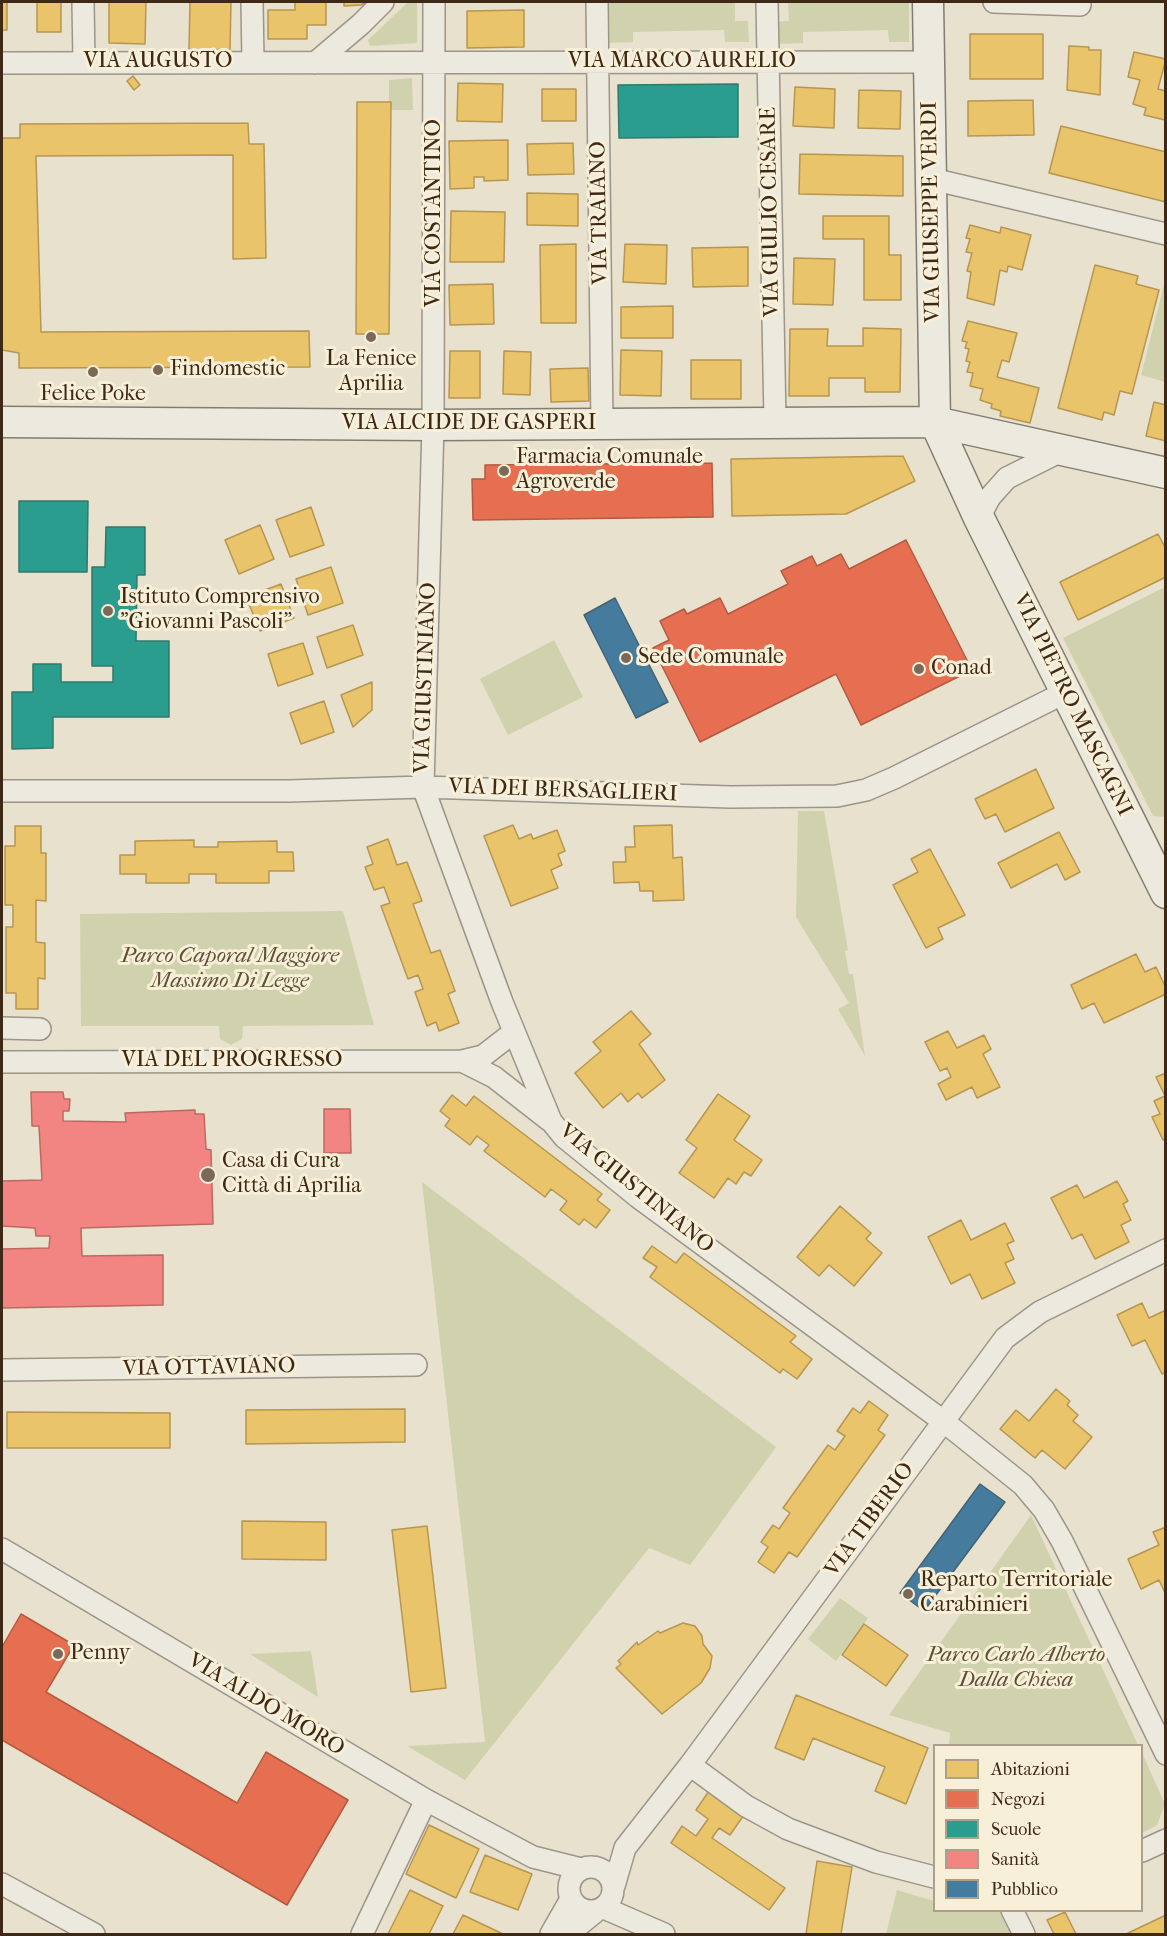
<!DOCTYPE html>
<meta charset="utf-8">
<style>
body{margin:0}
#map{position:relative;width:1167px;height:1936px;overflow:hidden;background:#e8e1cd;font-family:"IM FELL French Canon",serif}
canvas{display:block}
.frame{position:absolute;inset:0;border:3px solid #3e2917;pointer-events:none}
.legend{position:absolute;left:933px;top:1744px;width:210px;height:168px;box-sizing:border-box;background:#f7efd7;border:2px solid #ada08a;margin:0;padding:8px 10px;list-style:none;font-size:18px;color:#3e2917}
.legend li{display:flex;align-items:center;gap:12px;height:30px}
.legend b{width:30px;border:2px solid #ada08a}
</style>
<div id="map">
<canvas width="1167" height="1936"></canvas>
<div class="frame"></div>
<ul class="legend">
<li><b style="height:16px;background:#e9c46a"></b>Abitazioni</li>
<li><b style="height:16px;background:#e76f51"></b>Negozi</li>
<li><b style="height:16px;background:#2a9d8f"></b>Scuole</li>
<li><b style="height:16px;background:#f28482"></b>Sanità</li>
<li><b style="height:16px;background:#457b9d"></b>Pubblico</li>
</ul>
</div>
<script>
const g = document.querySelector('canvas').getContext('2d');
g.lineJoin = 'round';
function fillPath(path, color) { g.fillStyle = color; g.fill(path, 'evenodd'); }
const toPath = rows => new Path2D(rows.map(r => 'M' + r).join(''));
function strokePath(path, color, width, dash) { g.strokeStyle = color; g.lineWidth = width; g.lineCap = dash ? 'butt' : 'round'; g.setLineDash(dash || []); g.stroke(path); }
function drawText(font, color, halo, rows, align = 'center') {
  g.font = font + ' "IM FELL French Canon",serif'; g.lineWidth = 6; g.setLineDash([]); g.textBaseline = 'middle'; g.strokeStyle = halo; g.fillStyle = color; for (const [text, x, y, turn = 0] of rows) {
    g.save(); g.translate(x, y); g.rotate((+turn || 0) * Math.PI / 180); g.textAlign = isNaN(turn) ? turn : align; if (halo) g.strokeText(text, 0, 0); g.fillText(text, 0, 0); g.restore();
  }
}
const green = toPath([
 [408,2,417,2,417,43,370,46,368,40],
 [608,2,735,2,735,21,748,21,749,42,725,42,724,30,633,32,633,42,609,43],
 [788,2,909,2,909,42,889,42,888,30,803,32,803,43,776,44,775,22,789,21],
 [412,78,413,110,389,110,389,80],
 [1165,281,1165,382,1141,375],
 [1165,587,1165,817,1153,816,1063,638],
 [554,640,583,697,508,735,480,679],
 [798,811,824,811,848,950,845,951,849,974,853,974,865,1056,838,1009,849,1003,796,917],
 [343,911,374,1025,243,1026,242,1039,231,1045,220,1039,219,1026,81,1026,80,914],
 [422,1182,776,1447,690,1565,649,1548,465,1780,407,1746,485,1742],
 [1031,1515,1138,1745,949,1745,950,1733,889,1715],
 [840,1598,868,1618,836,1661,808,1639],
 [311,1651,318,1697,250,1654],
 [1142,1753,1165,1804,1157,1825,1142,1833],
 [897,1890,934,1901,934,1910,999,1911,1011,1934,886,1934]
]);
const homes = toPath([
 [2,2,7,2,7,30,2,30,2,2],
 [37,2,61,2,61,32,37,32,37,2],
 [109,2,146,2,145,44,109,43,109,2],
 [190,2,231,2,230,50,189,49,190,2],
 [295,2,326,2,326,25,307,25,307,39,268,39,268,10,295,10,295,2],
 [344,2,366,2,361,5,344,6,344,2],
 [524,10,524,47,467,48,467,11,524,10],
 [970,34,1043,34,1043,79,970,79,970,34],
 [1069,46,1089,47,1089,50,1101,50,1100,95,1067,90,1069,46],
 [1134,52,1166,59,1158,89,1166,91,1166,128,1165,120,1144,115,1146,108,1133,104,1140,80,1128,77,1134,52],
 [133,76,140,85,134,90,127,81,133,76],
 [458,83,503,84,502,122,457,121,458,83],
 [795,87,835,89,834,128,793,126,795,87],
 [542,89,576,89,576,121,542,121,542,89],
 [859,90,901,91,900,129,858,128,859,90],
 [1033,100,1034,135,968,136,968,101,1033,100],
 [357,102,391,102,389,334,356,334,357,102],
 [248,123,249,144,264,144,266,258,233,259,233,155,36,156,41,332,309,331,310,367,19,368,19,353,2,350,2,138,20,138,20,124,248,123],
 [1061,126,1166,152,1166,202,1049,173,1061,126],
 [508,140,508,180,484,181,484,177,474,177,474,188,450,189,449,141,508,140],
 [573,143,574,174,528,175,527,144,573,143],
 [800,154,903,156,903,196,799,194,800,154],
 [527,193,578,194,578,226,527,225,527,193],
 [451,211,505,212,504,262,450,262,451,211],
 [823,216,889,216,889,255,901,255,901,300,864,300,864,239,823,239,823,216],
 [970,225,1000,233,1001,227,1031,235,1022,270,1008,266,1007,272,1000,270,994,305,967,298,971,272,967,271,972,253,966,252,970,239,966,238,970,225],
 [576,244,576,323,541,323,540,245,576,244],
 [625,244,667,245,666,284,623,282,625,244],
 [748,247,748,286,693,287,692,248,748,247],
 [794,258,835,259,833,305,793,304,794,258],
 [1095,265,1138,276,1136,284,1159,290,1132,394,1120,391,1114,415,1104,412,1102,420,1058,408,1095,265],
 [493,284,494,324,450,325,449,285,493,284],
 [673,306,673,338,621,338,621,307,673,306],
 [968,321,1017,333,1009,362,1002,360,997,377,1039,388,1030,423,1000,416,1001,411,991,408,992,404,980,400,983,389,970,386,973,373,967,372,970,362,966,361,969,349,965,348,967,342,962,341,968,321],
 [863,328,901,329,900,392,865,392,865,378,829,378,829,396,789,396,790,329,828,329,827,346,863,346,863,328],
 [621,350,662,351,661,396,620,395,621,350],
 [450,351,480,351,480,398,449,398,450,351],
 [504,351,531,352,530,395,503,394,504,351],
 [691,360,741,360,741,399,691,399,691,360],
 [588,368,589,401,551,402,550,369,588,368],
 [1154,402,1166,405,1166,441,1146,436,1154,402],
 [903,456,915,481,846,514,732,516,731,459,903,456],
 [311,507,324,545,290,557,276,520,311,507],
 [260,525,274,559,239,574,225,540,260,525],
 [1158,534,1166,549,1166,577,1078,620,1060,582,1158,534],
 [331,567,343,603,308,615,296,579,331,567],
 [281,584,294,618,260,631,246,597,281,584],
 [353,625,363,655,327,668,317,637,353,625],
 [303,643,313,674,278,686,268,654,303,643],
 [372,682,372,710,353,727,341,695,372,682],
 [324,701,334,732,301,744,290,713,324,701],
 [1036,769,1054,808,1005,832,996,814,985,819,975,799,1036,769],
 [513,825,519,839,531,834,533,839,557,830,565,851,558,854,562,865,551,870,558,888,511,906,484,836,513,825],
 [672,825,673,858,682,857,684,900,653,901,653,891,640,891,639,882,614,883,613,862,626,862,625,847,635,847,634,826,672,825],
 [15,826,41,826,41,853,46,853,46,901,36,900,36,942,45,943,45,979,38,978,38,1009,16,1009,16,993,6,993,6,927,13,927,13,905,5,905,5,846,15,846,15,826],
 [1059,832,1080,872,1065,880,1057,864,1011,888,998,863,1059,832],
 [388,839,397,865,407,862,422,901,413,904,431,953,440,950,455,991,448,994,459,1023,439,1031,436,1022,427,1026,415,992,423,989,418,975,408,979,381,906,390,903,384,887,374,890,365,867,373,864,367,847,388,839],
 [194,840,194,847,218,847,218,842,277,841,277,852,293,852,294,871,269,871,269,883,216,883,216,874,189,874,189,883,146,883,146,874,120,874,120,855,135,855,135,841,194,840],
 [930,849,965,915,938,928,943,939,926,948,893,885,918,872,911,859,930,849],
 [1136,954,1145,972,1156,967,1166,988,1166,994,1104,1023,1094,1003,1082,1009,1071,985,1136,954],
 [631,1011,651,1034,639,1044,665,1080,642,1098,638,1093,628,1102,621,1093,603,1108,575,1073,601,1051,593,1042,631,1011],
 [948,1031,957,1048,984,1035,991,1049,983,1054,1000,1087,977,1098,972,1087,946,1100,938,1084,951,1077,947,1068,940,1071,925,1042,948,1031],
 [1166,1073,1166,1139,1163,1140,1152,1117,1160,1114,1154,1101,1165,1096,1156,1077,1166,1073],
 [718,1094,750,1116,734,1140,762,1160,751,1176,744,1172,736,1184,728,1178,714,1198,679,1173,697,1148,686,1140,718,1094],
 [452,1095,466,1106,474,1096,602,1194,597,1200,610,1210,596,1228,584,1219,579,1225,560,1210,567,1201,551,1189,545,1197,484,1151,489,1145,477,1136,470,1145,445,1126,450,1119,440,1111,452,1095],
 [1117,1181,1128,1201,1123,1204,1131,1220,1121,1225,1129,1242,1095,1259,1082,1234,1072,1239,1051,1198,1077,1185,1084,1198,1117,1181],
 [840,1206,871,1233,866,1239,882,1253,854,1286,829,1265,819,1276,797,1257,840,1206],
 [961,1220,971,1240,1005,1223,1014,1241,1007,1244,1014,1259,1005,1263,1015,1283,982,1299,970,1274,951,1284,928,1237,961,1220],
 [652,1246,676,1263,684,1253,796,1336,790,1342,812,1359,797,1379,783,1369,780,1373,650,1277,657,1267,643,1258,652,1246],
 [1142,1303,1149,1318,1166,1310,1166,1372,1162,1374,1145,1340,1132,1346,1117,1315,1142,1303],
 [1056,1389,1070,1401,1067,1405,1078,1415,1073,1421,1092,1437,1065,1469,1042,1450,1035,1458,1000,1429,1016,1410,1029,1421,1056,1389],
 [869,1401,888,1415,878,1430,885,1435,797,1557,789,1552,774,1573,758,1562,768,1547,761,1542,773,1525,779,1529,790,1513,783,1508,828,1445,835,1450,845,1436,837,1431,853,1408,860,1413,869,1401],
 [405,1409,405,1442,246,1444,246,1410,405,1409],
 [7,1412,170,1413,170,1448,7,1448,7,1412],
 [242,1521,326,1522,326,1560,242,1559,242,1521],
 [427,1526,446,1688,411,1692,392,1530,427,1526],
 [1166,1527,1166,1595,1159,1580,1141,1589,1128,1559,1159,1545,1153,1532,1166,1527],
 [683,1623,695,1626,702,1636,703,1644,712,1656,710,1668,701,1683,662,1714,616,1668,621,1664,618,1661,637,1642,638,1645,658,1631,660,1633,683,1623],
 [864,1624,908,1655,886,1686,842,1655,864,1624],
 [796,1695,928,1748,906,1804,875,1791,885,1767,813,1738,804,1760,775,1748,796,1695],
 [711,1788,746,1812,730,1835,719,1828,712,1838,785,1888,769,1910,671,1843,682,1826,696,1836,708,1819,696,1810,711,1788],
 [429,1825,479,1849,456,1898,406,1874,429,1825],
 [485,1855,532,1874,518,1910,470,1892,485,1855],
 [817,1861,852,1867,841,1934,806,1934,817,1861],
 [410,1890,443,1906,429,1934,388,1934,410,1890],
 [1065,1912,1076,1934,1054,1934,1047,1920,1065,1912],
 [463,1915,503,1934,453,1934,463,1915],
 [1166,1915,1166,1934,1126,1934,1166,1915]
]);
const shops = toPath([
 [712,463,713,517,473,520,472,479,485,479,485,465,712,463],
 [906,540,972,670,861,725,836,674,700,742,653,648,669,640,660,621,684,609,687,614,720,598,728,614,788,584,781,571,812,556,817,566,841,554,849,569,906,540],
 [21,1614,74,1645,46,1692,237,1803,266,1752,348,1800,287,1905,2,1740,2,1647,21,1614]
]);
const schools = toPath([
 [738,84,738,137,619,138,618,85,738,84],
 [19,501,88,501,87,572,19,572,19,501],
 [106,527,145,527,145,575,137,575,136,641,169,641,169,717,53,717,53,748,12,749,12,692,33,692,33,664,61,664,61,682,113,682,113,666,92,666,92,567,105,567,106,527]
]);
const health = toPath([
 [31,1092,63,1092,64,1099,70,1099,69,1111,63,1111,63,1121,126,1122,125,1113,195,1110,195,1114,204,1114,206,1149,211,1150,213,1224,81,1228,82,1256,163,1255,163,1305,2,1308,2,1249,49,1248,50,1236,36,1236,35,1228,2,1226,2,1181,42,1180,39,1126,32,1126,31,1092],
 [324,1109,350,1109,351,1153,324,1153,324,1109]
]);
const public = toPath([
 [615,598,668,702,636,718,584,615,615,598],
 [980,1484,1005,1502,924,1611,900,1593,980,1484]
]);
const street = toPath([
 [83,2,84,62],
 [252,2,253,62],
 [434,2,433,425,423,787,502,1002,551,1121,564,1137,638,1197,943,1421,1023,1485,1044,1510,1062,1541,1166,1754],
 [597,2,602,424],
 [767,2,775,422],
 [994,2,1080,5],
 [2,63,928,62],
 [315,63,361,24,383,2],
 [932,179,1166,234],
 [979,518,990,497,1007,478,1061,451],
 [2,791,289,791,423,787,730,797,837,796,866,790,894,778,1066,692],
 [2,1028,40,1029],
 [462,1061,483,1056,514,1032],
 [2,1062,462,1061,494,1077,549,1120],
 [2,1370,416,1365],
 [2,1549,426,1800,533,1857,581,1869],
 [690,1765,746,1806,788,1829,876,1862,934,1877],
 [1142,1851,1166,1840],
 '569 1889a22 22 0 1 1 44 0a22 22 0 1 1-44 0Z',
 [2,1884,94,1934],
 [614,1886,625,1848,690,1765,1005,1338,1040,1312,1166,1250],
 [604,1908,664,1934],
 [1012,1910,1024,1934],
 [362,1934,426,1800],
 [551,1934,571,1899],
 [568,1934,595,1912]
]);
const secondary = toPath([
 [928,2,935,422,979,518,1166,893],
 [2,422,433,425,935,422,1166,473]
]);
const markers = [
 [371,337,6,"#7a6957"],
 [158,370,6,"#7a6957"],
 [93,372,6,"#7a6957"],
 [504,471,6,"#7a6957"],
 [108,611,6,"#7a6957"],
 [626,658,6,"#7a6957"],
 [919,669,6,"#7a6957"],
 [208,1175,8,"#7a6957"],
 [908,1594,6,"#7a6957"],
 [58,1654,6,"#7a6957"]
];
const streetNames = [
 ["VIA AUGUSTO",158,62],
 ["VIA MARCO AURELIO",682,62],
 ["VIA GIULIO CESARE",771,212,-91],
 ["VIA GIUSEPPE VERDI",932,212,-91],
 ["VIA COSTANTINO",435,213,-90],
 ["VIA TRAIANO",600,213,-91],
 ["VIA ALCIDE DE GASPERI",469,424],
 ["VIA GIUSTINIANO",426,678,-88],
 ["VIA PIETRO MASCAGNI",1072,705,64],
 ["VIA DEI BERSAGLIERI",563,791,2],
 ["VIA DEL PROGRESSO",232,1061],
 ["VIA GIUSTINIANO",636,1189,39],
 ["VIA OTTAVIANO",209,1368,-1],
 ["VIA TIBERIO",870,1520,-54],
 ["VIA ALDO MORO",266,1705,31]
];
const poiNames = [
 ["La Fenice",371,360,"center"],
 ["Aprilia",371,385,"center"],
 ["Findomestic",170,370],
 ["Felice Poke",93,395,"center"],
 ["Farmacia Comunale",516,458],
 ["Agroverde",516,483],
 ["Istituto Comprensivo",120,598],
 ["\"Giovanni Pascoli\"",120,623],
 ["Sede Comunale",638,658],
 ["Conad",931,669],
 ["Casa di Cura",222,1162],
 ["Città di Aprilia",222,1187],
 ["Reparto Territoriale",920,1581],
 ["Carabinieri",920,1606],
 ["Penny",70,1654]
];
const parkNames = [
 ["Parco Caporal Maggiore",230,957],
 ["Massimo Di Legge",230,982],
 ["Parco Carlo Alberto",1016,1656],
 ["Dalla Chiesa",1016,1681]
];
fillPath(green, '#d0d2ad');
fillPath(homes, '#e9c46a');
strokePath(homes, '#b69651', 1.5);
fillPath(shops, '#e76f51');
strokePath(shops, '#b45a40', 1.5);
fillPath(schools, '#2a9d8f');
strokePath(schools, '#307a6b', 1.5);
fillPath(health, '#f28482');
strokePath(health, '#bc6962', 1.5);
fillPath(public, '#457b9d');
strokePath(public, '#436275', 1.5);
strokePath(street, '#9c9588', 24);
strokePath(secondary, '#837c70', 33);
strokePath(street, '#ece9de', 21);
strokePath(secondary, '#ece9de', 30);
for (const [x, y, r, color] of markers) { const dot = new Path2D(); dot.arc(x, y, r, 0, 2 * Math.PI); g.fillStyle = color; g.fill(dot); strokePath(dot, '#f7efd7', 2); }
drawText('22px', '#3e2917', '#f7efd7', streetNames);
drawText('22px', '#3e2917', '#f7efd7', poiNames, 'left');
drawText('italic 22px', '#5e5036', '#f7efd7', parkNames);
</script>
